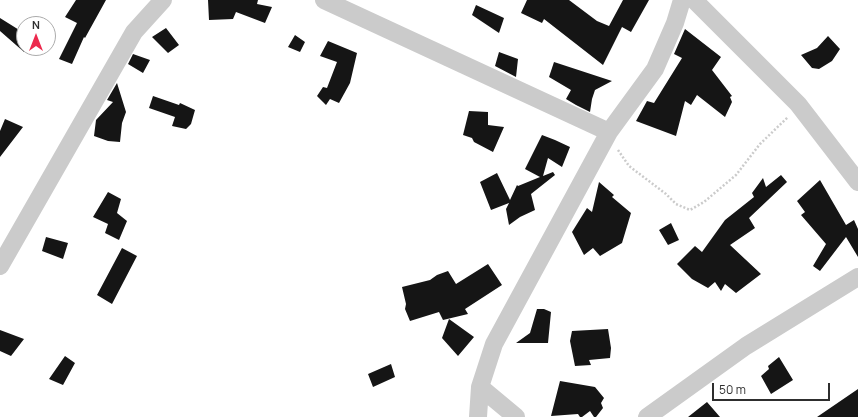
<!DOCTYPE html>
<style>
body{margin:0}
#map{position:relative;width:858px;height:417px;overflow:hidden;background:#fff;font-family:Manrope,sans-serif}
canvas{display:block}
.north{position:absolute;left:16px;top:16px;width:40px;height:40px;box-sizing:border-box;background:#fff;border:1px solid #ababab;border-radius:50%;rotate:0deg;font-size:11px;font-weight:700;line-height:16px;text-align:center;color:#2e2e2e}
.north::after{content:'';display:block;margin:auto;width:14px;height:18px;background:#ec294d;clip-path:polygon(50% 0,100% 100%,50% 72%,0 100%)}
.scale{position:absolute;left:712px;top:383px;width:118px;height:18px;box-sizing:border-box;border:2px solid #2e2e2e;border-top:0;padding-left:5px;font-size:12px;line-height:14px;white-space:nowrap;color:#2e2e2e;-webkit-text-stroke:3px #fff;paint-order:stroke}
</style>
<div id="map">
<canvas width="858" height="417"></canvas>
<div class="north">N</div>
<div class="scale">50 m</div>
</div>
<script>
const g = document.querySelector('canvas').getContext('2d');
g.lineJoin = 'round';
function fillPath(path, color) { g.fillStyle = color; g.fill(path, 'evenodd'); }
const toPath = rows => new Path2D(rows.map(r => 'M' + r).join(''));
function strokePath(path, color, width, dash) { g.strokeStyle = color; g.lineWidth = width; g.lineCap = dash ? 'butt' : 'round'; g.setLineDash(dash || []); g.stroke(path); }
const building = toPath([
 [76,0,106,0,85,38,84,37,72,64,59,59,77,23,65,17],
 [208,0,258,0,257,4,272,7,265,23,236,12,233,19,209,20],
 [527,0,569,0,597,21,609,26,623,0,649,0,631,32,622,27,603,65,544,19,542,23,521,13],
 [476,5,504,18,499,33,472,15],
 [0,18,24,33,24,52,0,31],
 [166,28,179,45,168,53,152,37],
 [685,29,721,57,712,70,732,96,730,97,732,102,725,117,697,95,691,105,685,101,676,136,636,121,647,101,654,103,682,58,674,54],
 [295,35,305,42,300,52,288,47],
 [828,36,840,49,832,61,819,69,812,68,801,55,817,48],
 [328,41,357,53,350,83,339,103,330,99,326,105,317,96,323,87,327,88,337,62,320,56],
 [499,52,518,59,516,77,495,66],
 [133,54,150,60,143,73,128,64],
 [554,62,612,81,595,90,592,99,590,112,576,105,566,99,571,90,549,77],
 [117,83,126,112,122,123,120,142,108,141,94,136,96,120,113,102,107,100],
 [153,96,179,105,180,103,195,110,191,124,186,129,172,126,175,117,149,108],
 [469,111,488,112,488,125,504,127,493,152,474,142,472,138,463,135],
 [5,119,23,127,0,157,0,131],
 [542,135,555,140,570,147,562,167,548,158,543,176,553,172,555,175,531,194,535,210,520,217,509,225,506,209,509,203,491,210,480,182,497,173,510,200,517,185,518,186,540,177,525,169],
 [781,175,787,182,749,218,755,228,730,245,761,274,736,293,725,284,721,291,715,282,708,288,692,279,677,264,695,246,702,252,725,220,754,197,752,193,763,178,766,187],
 [820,180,846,225,854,220,858,229,858,257,846,237,820,271,813,266,826,244,801,215,805,212,797,201],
 [599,182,614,195,612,197,631,213,622,243,600,256,593,248,584,255,572,232,587,208,592,212],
 [108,192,121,199,117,213,127,221,119,240,105,233,108,224,93,217],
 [671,223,679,240,668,245,659,230],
 [46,237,68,243,63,259,42,251],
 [122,248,137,256,112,304,97,295],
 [488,264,502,285,465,309,468,314,443,320,439,312,410,321,405,309,406,304,402,287,430,280,437,275,448,271,456,284],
 [537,309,544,309,551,312,548,343,516,343,530,333],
 [449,319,474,337,458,356,442,338],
 [608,329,611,348,610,358,589,360,591,365,575,366,570,341,572,331],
 [0,330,24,339,11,356,0,351],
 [65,356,75,363,63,385,49,379],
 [779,357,793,380,771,394,761,376,769,369,768,366],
 [391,364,395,377,373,387,368,374],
 [560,381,595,387,604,398,601,403,603,408,596,417,594,417,590,411,582,417,580,417,578,414,551,416],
 [858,389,858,417,817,417],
 [707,402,720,417,688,417]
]);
const path = toPath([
 [618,150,629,166,666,194,676,204,690,210,704,202,736,175,760,144,788,117]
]);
const street = toPath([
 [324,0,609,132],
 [694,0,798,104,858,182],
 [0,266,134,32,163,0],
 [480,387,516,417],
 [478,417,480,387,494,344,609,132,655,69,675,23,682,0],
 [647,417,746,346,858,277]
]);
fillPath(building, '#151515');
strokePath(path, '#cbcbcb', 2.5, [2, 2]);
strokePath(street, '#cbcbcb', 18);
</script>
